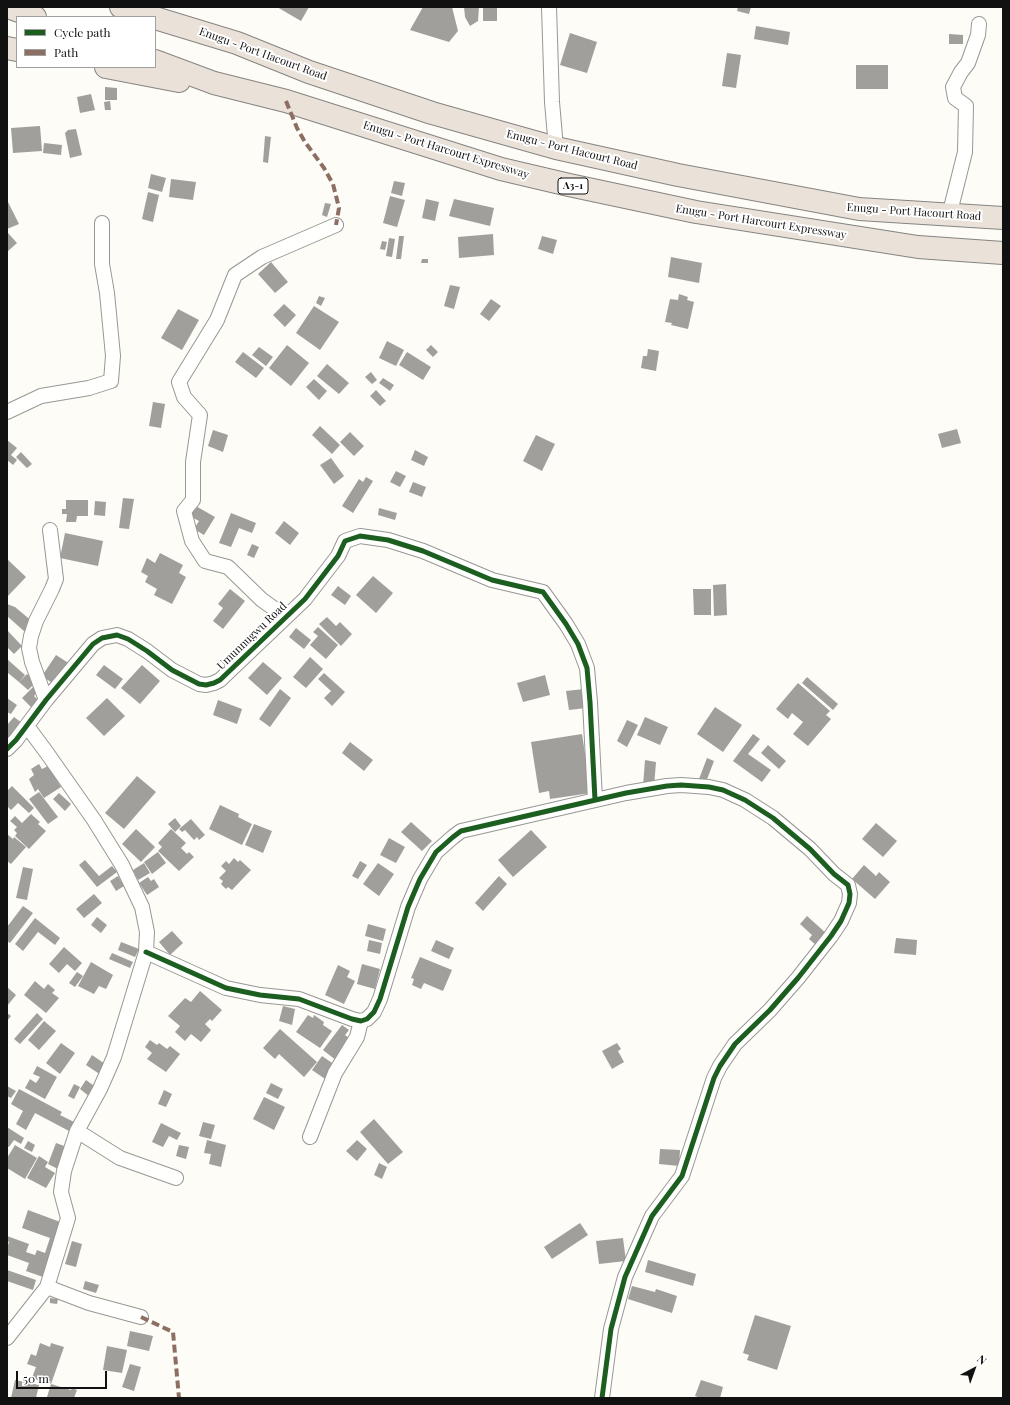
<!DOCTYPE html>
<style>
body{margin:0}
#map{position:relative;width:1010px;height:1405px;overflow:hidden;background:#fdfcf7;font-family:"Playfair Display",serif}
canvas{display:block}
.frame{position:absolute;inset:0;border:8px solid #111;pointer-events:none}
.legend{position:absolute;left:16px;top:16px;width:140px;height:52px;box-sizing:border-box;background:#fff;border:1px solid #a0a0a0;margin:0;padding:5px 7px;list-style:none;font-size:12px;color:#111}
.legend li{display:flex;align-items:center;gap:8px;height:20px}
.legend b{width:20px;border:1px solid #a0a0a0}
.north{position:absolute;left:954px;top:1349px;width:40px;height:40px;-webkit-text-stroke:3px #fff;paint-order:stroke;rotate:41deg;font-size:11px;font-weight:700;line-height:16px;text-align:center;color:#111}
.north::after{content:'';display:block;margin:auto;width:14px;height:18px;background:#111;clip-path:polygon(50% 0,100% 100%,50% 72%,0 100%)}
.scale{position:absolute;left:16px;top:1371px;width:91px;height:18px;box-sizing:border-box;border:2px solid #111;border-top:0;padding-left:5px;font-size:12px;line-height:14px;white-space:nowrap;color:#111;-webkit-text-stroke:3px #fff;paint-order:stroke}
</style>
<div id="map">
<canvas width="1010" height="1405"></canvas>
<div class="frame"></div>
<ul class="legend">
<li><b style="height:5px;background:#1b5e20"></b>Cycle path</li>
<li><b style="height:5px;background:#8d6e63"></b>Path</li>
</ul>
<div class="north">N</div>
<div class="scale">50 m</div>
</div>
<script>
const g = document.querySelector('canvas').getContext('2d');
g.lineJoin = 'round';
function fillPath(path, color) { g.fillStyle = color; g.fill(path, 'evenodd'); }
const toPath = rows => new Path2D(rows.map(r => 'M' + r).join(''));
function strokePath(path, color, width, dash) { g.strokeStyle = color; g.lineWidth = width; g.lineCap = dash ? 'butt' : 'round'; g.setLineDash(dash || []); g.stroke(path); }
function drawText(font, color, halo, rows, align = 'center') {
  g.font = font + ' "Playfair Display",serif'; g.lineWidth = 4; g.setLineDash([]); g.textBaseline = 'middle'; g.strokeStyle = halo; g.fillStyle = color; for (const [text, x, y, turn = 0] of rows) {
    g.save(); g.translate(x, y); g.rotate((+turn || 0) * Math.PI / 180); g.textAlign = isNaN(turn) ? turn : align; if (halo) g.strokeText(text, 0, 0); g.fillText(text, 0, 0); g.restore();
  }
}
const building = toPath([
 [277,7,309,7,301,21],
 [423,7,452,7,458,31,449,42,410,30],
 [464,7,479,7,478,21,470,26,465,17],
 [483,7,497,7,497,21,483,21],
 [738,7,751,7,749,14,737,11],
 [756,26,790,32,788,45,754,39],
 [570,33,597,42,587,73,560,65],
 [949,34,963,35,963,44,949,44],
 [727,53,741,55,736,88,722,86],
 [856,65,888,65,888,89,856,89],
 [105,87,117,88,117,100,105,100],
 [91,94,95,110,80,113,77,97],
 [110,101,111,110,105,110,104,102],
 [40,126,42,151,13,153,11,128],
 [76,129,82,155,70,158,65,133,68,130],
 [265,136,271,137,268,163,263,162],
 [44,143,62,145,61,155,43,153],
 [151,174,166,178,162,192,148,188],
 [171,179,196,182,193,200,169,197],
 [394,181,405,183,402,196,391,193],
 [148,192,159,195,153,222,142,219],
 [390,196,405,200,397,227,383,223],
 [426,199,439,202,435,221,422,218],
 [454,199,494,208,490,226,449,216],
 [7,200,19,224,7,229],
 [325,203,331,204,327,217,322,215],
 [7,233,8,233,17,243,7,252],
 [493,234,494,255,459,258,458,237],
 [399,236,404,236,401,259,396,259],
 [542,236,557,240,553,254,538,249],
 [389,238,395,239,392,257,386,256],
 [382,241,387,242,385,250,380,249],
 [671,257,702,263,699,283,668,277],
 [422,259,428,259,428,263,421,263],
 [271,262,288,282,275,293,258,274],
 [450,285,460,287,454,309,444,306],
 [679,294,688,297,687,300,694,302,688,329,671,325,672,323,665,322,670,299,678,300],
 [319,296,325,298,321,306,316,303],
 [491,299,501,306,489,321,480,314],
 [284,304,296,315,285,327,273,315],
 [314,306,339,322,320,350,296,333],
 [178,309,199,320,182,350,161,338],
 [387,341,404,350,396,366,379,358],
 [287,345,309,363,291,386,269,368],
 [431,345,438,352,433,357,426,350],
 [259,347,273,357,266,366,252,355],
 [648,349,659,351,656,371,641,368,643,356,647,356],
 [243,352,264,368,256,378,235,362],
 [407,352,431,367,423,380,399,365],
 [327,364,349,383,339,394,317,376],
 [371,372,377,380,372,384,365,377],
 [383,378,394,385,390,391,379,383],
 [314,379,327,391,319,400,306,387],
 [376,390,386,401,380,406,370,396],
 [153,402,165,404,161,428,149,426],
 [320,426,340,445,332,454,312,435],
 [957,429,961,443,942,448,938,434],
 [213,430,228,435,223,452,208,446],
 [350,432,364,446,354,456,340,442],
 [536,435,555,444,542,471,523,461],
 [7,440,17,448,11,455,17,460,13,465,7,460],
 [415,450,428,457,424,466,411,460],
 [21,452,32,464,27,468,16,457],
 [331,458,344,476,334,484,320,465],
 [396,471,406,476,400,487,390,482],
 [366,477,373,481,353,513,342,506,359,479,363,482],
 [413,482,426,487,422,497,409,492],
 [123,498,134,499,129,529,119,528],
 [66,500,88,500,88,516,77,516,76,522,66,522,67,514,62,514,62,509,66,509],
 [95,501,106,502,105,516,94,515],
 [194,505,215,517,204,535,194,529,199,521,188,515],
 [379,508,397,513,395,520,378,515],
 [231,513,256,523,252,533,239,528,231,547,219,543],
 [284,521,299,533,290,545,275,533],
 [65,533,103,541,98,566,60,558],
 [252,544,259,547,254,558,247,555],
 [160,553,183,565,179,573,186,577,172,604,154,595,157,589,145,582,148,576,141,572,147,558,155,563],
 [7,559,26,577,7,597],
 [373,576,393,593,376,613,356,595],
 [726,584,727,615,714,616,713,585],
 [338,586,351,596,345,605,331,595],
 [230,589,245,601,223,629,213,621,223,608,218,604],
 [693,589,711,589,711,615,694,615],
 [7,604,15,607,33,622,25,632,7,616],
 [327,617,336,626,340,622,352,634,341,646,319,624],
 [318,627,338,645,326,659,310,645,318,636,313,632],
 [296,628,311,640,304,649,289,637],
 [7,630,22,646,14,654,7,647],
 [56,655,70,664,55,685,42,676],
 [310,657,323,669,306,688,293,677],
 [7,659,25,675,19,682,8,673,7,675],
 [263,662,282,678,267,695,248,678],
 [104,665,123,679,115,689,96,675],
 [142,665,160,681,140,704,121,688],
 [324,673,345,692,332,706,324,698,331,691,318,679],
 [27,674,36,682,28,690,19,682],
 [545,675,550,695,523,702,517,683],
 [807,677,838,704,833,710,802,683],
 [798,683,830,711,826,715,831,719,808,746,793,734,803,722,792,713,788,719,776,709],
 [34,686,38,691,34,696,40,702,33,709,22,698],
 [280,689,291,698,270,727,259,719],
 [584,689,586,708,569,710,566,691],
 [7,698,17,705,11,714,7,712],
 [107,698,125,716,104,736,86,718],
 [218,700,242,709,237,724,213,715],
 [715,707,742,725,723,752,697,734],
 [14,717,22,723,7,742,7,725],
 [645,717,668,727,660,745,637,735],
 [627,720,638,725,627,747,617,741],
 [582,734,591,793,550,799,549,791,539,793,531,742],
 [753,734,760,739,748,754,771,770,762,782,733,761],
 [350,742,373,760,364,771,342,753],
 [768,745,786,761,779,769,761,753],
 [707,758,714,761,706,782,699,779],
 [645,760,656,762,654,787,643,786],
 [39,764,42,769,48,766,61,787,44,798,38,789,35,792,29,779,34,775,31,769],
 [137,776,156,792,124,829,105,813],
 [12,786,34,808,29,813,18,803,11,810,7,806,7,791],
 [39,792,58,817,48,824,29,799],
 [59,793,71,804,65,811,53,799],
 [220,805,239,814,238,817,252,824,242,845,209,829],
 [31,814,40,822,38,824,46,831,29,849,15,836,17,833,14,830,17,827,10,821,15,816,22,823],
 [175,818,181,826,175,832,168,824],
 [191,819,205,835,199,840,197,837,194,840,185,830,182,832,179,829],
 [411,822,432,841,422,851,401,832],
 [876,823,897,841,883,857,862,839],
 [254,824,272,831,263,853,245,845],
 [136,829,155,847,141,862,122,844],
 [171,829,186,843,181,848,187,854,189,852,194,857,179,871,158,851,162,847,158,843],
 [531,830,547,847,513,877,498,860],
 [7,834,13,839,14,837,26,847,11,864,7,861],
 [389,838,405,847,396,863,380,855],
 [158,852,166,863,152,874,144,862],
 [234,858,238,862,240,860,251,870,232,890,228,887,226,889,221,884,223,881,219,878,226,871,221,866,226,861,229,864],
 [85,860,99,876,112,866,117,872,97,887,79,865],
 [360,861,367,865,358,879,352,876],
 [144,863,150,873,138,880,133,870],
 [378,863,394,874,379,896,363,884],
 [864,865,876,876,879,872,890,882,875,899,852,879],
 [23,867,33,869,27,900,16,898],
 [118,876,124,886,116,891,110,881],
 [499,876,507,884,483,911,475,903],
 [148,877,151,881,154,879,159,887,147,895,139,883],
 [94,894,102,903,84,918,76,909],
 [23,906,33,913,10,943,7,941,7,927],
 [807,916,827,934,816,945,809,939,812,935,800,924],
 [97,917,107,925,101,933,91,925],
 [35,918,60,938,55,945,38,932,23,951,15,944],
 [368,924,386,929,383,941,365,936],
 [172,931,183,943,170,955,159,942],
 [896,938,917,940,916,955,894,953],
 [369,940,382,943,380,954,367,951],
 [436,940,454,948,449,959,431,951],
 [121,942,139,949,135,957,118,950],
 [64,947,82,963,75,971,67,964,59,973,49,964],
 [112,953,133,962,130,968,109,959],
 [420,957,452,970,443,991,424,983,421,989,412,985,414,979,411,978],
 [91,962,113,975,106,989,99,986,94,994,78,986],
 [362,964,380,969,375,989,357,984],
 [338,965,350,971,347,977,355,981,344,1004,325,995],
 [77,972,83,976,75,987,69,983],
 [35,981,44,989,48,984,55,990,52,993,59,998,46,1013,24,995],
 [7,987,16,995,7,1006],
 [200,991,222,1010,212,1021,210,1019,205,1024,211,1030,201,1042,191,1034,185,1041,175,1032,180,1026,168,1016,185,998,191,1002],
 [283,1006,295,1009,292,1025,279,1021],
 [7,1013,11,1016,7,1021],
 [37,1013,43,1019,20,1044,14,1039],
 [308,1015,313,1018,314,1015,324,1022,323,1025,332,1031,320,1048,296,1032],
 [44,1021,56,1031,39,1050,28,1040],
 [342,1025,349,1030,345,1035,353,1041,337,1061,323,1050],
 [280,1029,317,1062,304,1077,279,1054,275,1059,263,1048],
 [150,1040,157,1045,159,1043,167,1049,170,1046,180,1054,166,1072,147,1059,152,1053,145,1047],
 [61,1043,75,1053,60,1074,46,1063],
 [617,1043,621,1049,618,1051,624,1062,612,1069,602,1051],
 [92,1055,108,1066,101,1075,86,1065],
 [322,1056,338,1067,328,1081,312,1070],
 [37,1066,57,1077,45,1099,25,1088,30,1079,36,1083,40,1077,33,1074],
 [86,1080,97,1088,90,1097,80,1089],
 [271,1083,283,1089,278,1099,266,1093],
 [74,1084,80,1087,74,1099,68,1096],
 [7,1086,16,1091,11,1098,7,1096],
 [19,1089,62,1112,60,1115,74,1122,69,1131,35,1113,26,1130,16,1124,23,1111,11,1104],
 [164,1090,172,1094,166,1107,158,1104],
 [264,1097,285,1107,274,1130,253,1119],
 [374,1119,403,1152,388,1164,360,1132],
 [203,1122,215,1125,211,1139,199,1136],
 [161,1123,181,1133,177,1140,169,1136,163,1147,152,1142],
 [7,1127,24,1138,21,1144,14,1140,9,1147,7,1146],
 [207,1140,226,1145,221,1167,209,1164,211,1154,204,1153],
 [357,1140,367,1149,357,1161,346,1151],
 [28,1141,35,1145,32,1152,24,1148],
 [56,1143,67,1147,58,1169,48,1164],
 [15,1145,37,1158,25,1179,7,1168,7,1158],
 [179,1145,189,1147,186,1159,176,1156],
 [660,1149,680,1150,679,1166,659,1164],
 [39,1156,48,1162,45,1167,55,1173,46,1188,27,1178],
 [379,1163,387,1167,382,1179,374,1175],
 [28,1210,63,1223,43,1277,26,1271,29,1263,7,1255,7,1248,9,1242,7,1241,7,1236,29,1244,26,1252,35,1255,37,1250,45,1253,50,1238,22,1228],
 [580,1223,588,1235,552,1259,544,1247],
 [623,1238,626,1261,599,1264,596,1241],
 [72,1241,82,1244,76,1267,65,1264],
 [648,1260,696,1274,693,1286,645,1272],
 [7,1270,36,1280,33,1290,7,1281],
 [85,1281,99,1285,96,1293,83,1289],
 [632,1286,655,1292,656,1289,677,1296,672,1313,628,1299],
 [50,1298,58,1299,57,1304,50,1303],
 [755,1315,791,1326,777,1370,747,1360,749,1355,743,1353],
 [130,1331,153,1336,149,1351,127,1346],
 [40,1343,50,1347,51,1343,64,1347,51,1384,71,1390,72,1388,77,1390,74,1398,47,1397,51,1384,32,1378,36,1367,27,1364,31,1354,36,1356],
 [107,1346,127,1350,122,1373,103,1370],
 [130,1364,141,1367,134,1391,122,1387],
 [15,1380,39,1385,36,1398,11,1398],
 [701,1380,723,1387,720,1398,701,1398,695,1396]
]);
const street = toPath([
 [549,7,552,102,556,148],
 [949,216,965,152,966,106,955,98,953,87,961,72,968,63,978,35,979,24],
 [7,412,41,396,89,388,111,381,113,356,107,293,102,264,102,223],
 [286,617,262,600,228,567,205,561,192,541,184,511,193,500,193,462,200,415,184,397,179,382,217,320,235,275,262,257,336,225],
 [46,700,32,662,29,648,31,636,36,621,52,589,56,579,50,530],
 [7,749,16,740,46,700,93,644,102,638,117,635,128,639,147,651,172,670,199,684,206,685,214,683,220,680,305,599,338,556,345,541,360,536,388,540,423,551,492,580,543,592,566,624,578,644,587,668,590,702,595,800],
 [146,952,226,988,260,995,299,999,352,1019,361,1021,367,1019,374,1012,380,999,408,907,420,879,436,852,453,837,461,831,626,793,667,786,681,785,709,787,723,790,745,800,773,818,810,849,834,874,848,885,850,894,849,903,841,921,831,936,798,978,770,1010,735,1044,720,1066,714,1078,682,1176,652,1216,625,1277,611,1329,602,1398],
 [77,1131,120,1158,176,1178],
 [310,1137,335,1073,357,1037,361,1021],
 [47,1287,89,1303,141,1317],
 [7,1338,47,1287,68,1218,61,1192,64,1171,77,1131,100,1089,114,1057,146,952,147,932,142,907,122,865,94,820,47,753,27,726]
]);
const highway = toPath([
 [8,7,35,17],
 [121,7,153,17],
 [155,18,237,43,309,72,432,113,556,148,678,175,859,209,1003,218],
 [7,48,17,50],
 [155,61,214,83,286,101,501,169,569,185,696,212,918,247,1003,253],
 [106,67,179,81]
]);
const quiet = toPath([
 [286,101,297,128,305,142,324,168,333,184,339,208,336,225],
 [141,1317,173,1332,179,1398]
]);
const cycleway = toPath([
 [7,749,16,740,46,700,93,644,102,638,117,635,128,639,147,651,172,670,199,684,206,685,214,683,220,680,305,599,338,556,345,541,360,536,388,540,423,551,492,580,543,592,566,624,578,644,587,668,590,702,595,800],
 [146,952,226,988,260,995,299,999,352,1019,361,1021,367,1019,374,1012,380,999,408,907,420,879,436,852,453,837,461,831,626,793,667,786,681,785,709,787,723,790,745,800,773,818,810,849,834,874,848,885,850,894,849,903,841,921,831,936,798,978,770,1010,735,1044,720,1066,714,1078,682,1176,652,1216,625,1277,611,1329,602,1398]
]);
const shields = [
 [573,186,30]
];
const shieldNames = [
 ["A3-1",573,186]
];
const streetNames = [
 ["Enugu - Port Hacourt Road",263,54,20],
 ["Enugu - Port Harcourt Expressway",446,150,17],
 ["Enugu - Port Hacourt Road",572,150,14],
 ["Enugu - Port Hacourt Road",914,212,4],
 ["Enugu - Port Harcourt Expressway",761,222,9],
 ["Umunnugwu Road",252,636,-44]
];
fillPath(building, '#a19f9c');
strokePath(street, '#979795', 16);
strokePath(highway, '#858482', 24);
strokePath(street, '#fffffe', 14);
strokePath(highway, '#eae1d8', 22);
strokePath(quiet, '#8d6e63', 4, [8, 4]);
strokePath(cycleway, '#1b5e20', 5);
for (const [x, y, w] of shields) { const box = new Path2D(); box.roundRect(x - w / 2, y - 8, w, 16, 3); g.fillStyle = '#fff'; g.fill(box); strokePath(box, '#111', 1); }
drawText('bold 10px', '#111', null, shieldNames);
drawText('11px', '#111', '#fff', streetNames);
</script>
